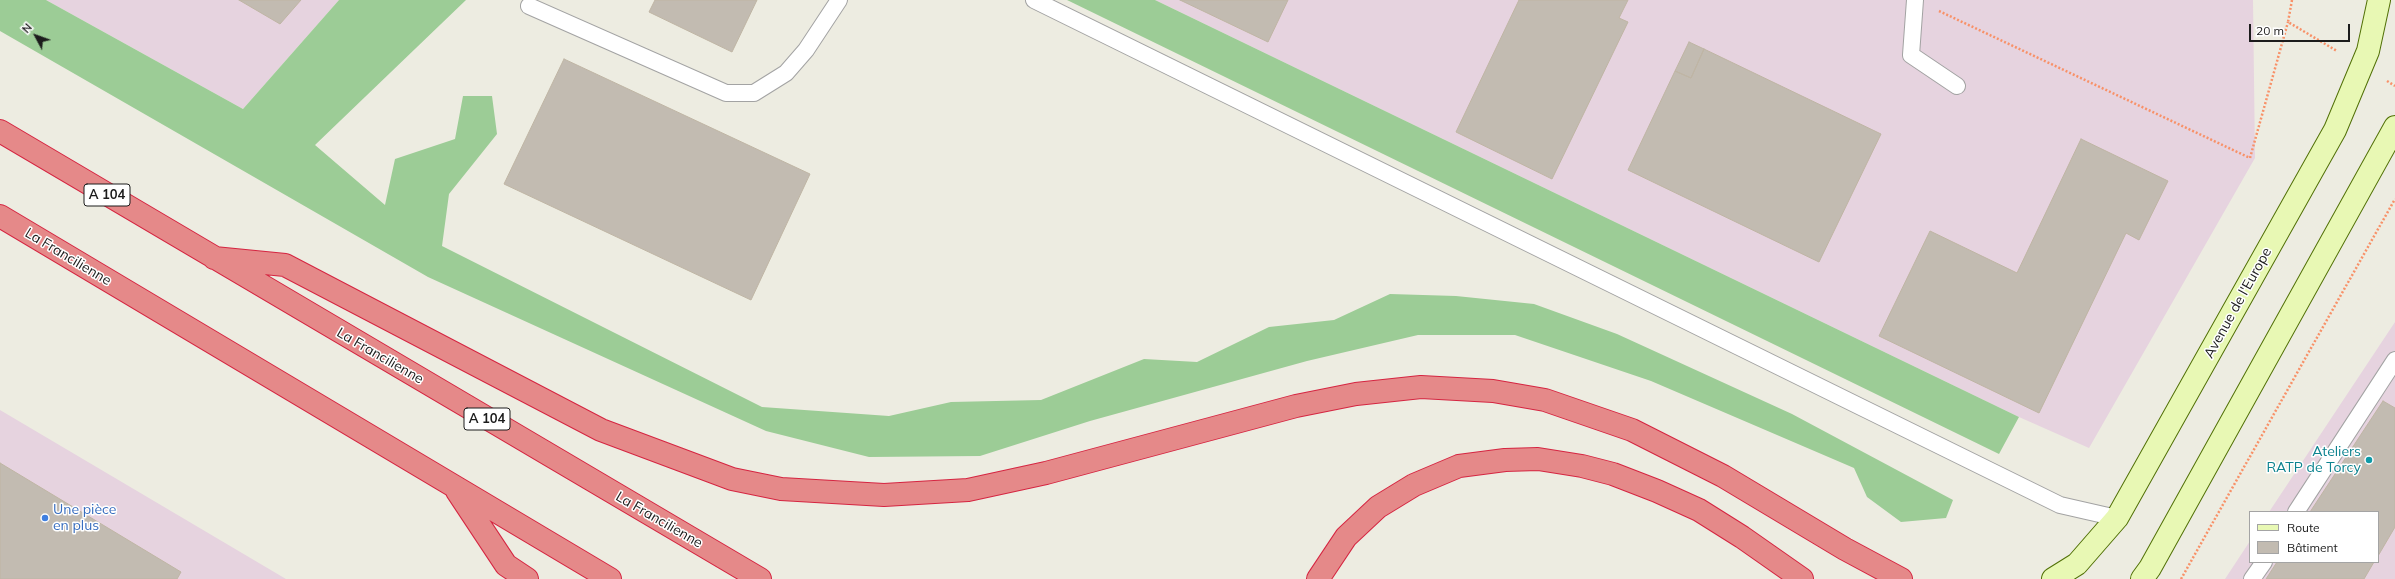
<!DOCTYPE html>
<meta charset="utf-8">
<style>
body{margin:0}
#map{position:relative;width:2395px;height:579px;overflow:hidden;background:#edece1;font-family:Mulish,sans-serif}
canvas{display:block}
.legend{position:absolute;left:2249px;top:511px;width:130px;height:52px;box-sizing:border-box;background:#fff;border:1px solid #a4a4a4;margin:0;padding:5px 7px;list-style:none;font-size:12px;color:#1c1c1c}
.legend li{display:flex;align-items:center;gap:8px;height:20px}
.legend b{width:20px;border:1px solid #a4a4a4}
.north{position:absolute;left:16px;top:16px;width:40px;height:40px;-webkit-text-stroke:3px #fff;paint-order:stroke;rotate:311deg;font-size:11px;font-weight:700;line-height:16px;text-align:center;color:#1c1c1c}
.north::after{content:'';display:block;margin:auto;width:14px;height:18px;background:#1c1c1c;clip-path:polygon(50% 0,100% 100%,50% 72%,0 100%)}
.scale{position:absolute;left:2249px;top:24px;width:101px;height:18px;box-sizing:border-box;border:2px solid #1c1c1c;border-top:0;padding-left:5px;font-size:12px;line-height:14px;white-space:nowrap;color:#1c1c1c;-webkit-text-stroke:3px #fff;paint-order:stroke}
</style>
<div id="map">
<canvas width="2395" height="579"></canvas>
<ul class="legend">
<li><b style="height:5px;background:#e8f8b4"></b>Route</li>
<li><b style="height:11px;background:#c2bbb1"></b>Bâtiment</li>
</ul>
<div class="north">N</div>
<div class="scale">20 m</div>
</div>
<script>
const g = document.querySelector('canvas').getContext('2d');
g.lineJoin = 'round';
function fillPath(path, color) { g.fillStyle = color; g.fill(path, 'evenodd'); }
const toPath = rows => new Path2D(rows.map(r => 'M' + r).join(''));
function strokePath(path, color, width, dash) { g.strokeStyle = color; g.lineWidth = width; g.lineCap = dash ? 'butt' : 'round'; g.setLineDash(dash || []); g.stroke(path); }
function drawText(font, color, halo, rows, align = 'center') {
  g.font = font + ' Mulish,sans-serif'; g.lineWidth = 3; g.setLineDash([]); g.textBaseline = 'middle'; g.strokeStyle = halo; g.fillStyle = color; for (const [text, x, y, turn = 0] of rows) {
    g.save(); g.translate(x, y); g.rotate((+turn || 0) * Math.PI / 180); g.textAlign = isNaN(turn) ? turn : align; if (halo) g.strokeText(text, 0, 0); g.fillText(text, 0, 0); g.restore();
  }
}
const industrial = toPath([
 [46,0,339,0,243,109],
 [1155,0,2253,0,2255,158,2089,448,2019,417],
 [2395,322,2395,579,2225,579,2250,541,2250,562,2378,562,2378,512,2269,512],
 [0,410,286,579,0,579]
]);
const forest = toPath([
 [0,0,46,0,243,109,339,0,466,0,315,145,385,205,395,159,455,139,463,96,492,96,497,134,449,194,442,246,762,407,889,416,951,402,1041,400,1144,359,1197,362,1269,327,1334,320,1390,294,1456,296,1534,304,1617,334,1792,414,1953,500,1946,518,1901,522,1867,497,1854,468,1651,381,1515,335,1418,335,1307,361,1090,421,980,456,869,457,766,431,428,277,0,31],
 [1067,0,1155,0,2019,417,1999,454]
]);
const building = toPath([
 [239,0,301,0,280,24,239,0],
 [655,0,757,0,732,52,649,12,655,0],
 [1180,0,1288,0,1268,42,1180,0],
 [1519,0,1628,0,1619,18,1628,22,1552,179,1456,132,1519,0],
 [1689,42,1704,49,1691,78,1675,71,1689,42],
 [1704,49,1881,134,1819,262,1628,170,1675,71,1691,78,1704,49],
 [564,59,810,174,751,300,504,184,564,59],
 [2081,139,2168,181,2139,240,2126,233,2039,413,1879,336,1930,231,2017,273,2081,139],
 [2383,401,2395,408,2395,527,2378,556,2378,512,2310,512,2383,401],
 [0,463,181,572,177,579,0,579,0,463],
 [2277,562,2374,562,2364,579,2266,579,2277,562]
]);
const path = toPath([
 [2292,0,2288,22,2337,51],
 [1939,11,2250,158,2288,22],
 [2387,81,2395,86],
 [2181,579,2395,199]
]);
const service = toPath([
 [1034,0,2060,505,2117,518],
 [1915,0,1911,55,1957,86],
 [529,6,726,93,754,93,786,73,806,50,839,0],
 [2296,512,2395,360],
 [2252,579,2264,562]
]);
const secondary = toPath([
 [2053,579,2077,564,2117,518,2335,130,2368,51,2379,0],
 [2142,579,2150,568,2395,127]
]);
const motorway = toPath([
 [0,131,760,579],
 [0,216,610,579],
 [214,258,285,265,601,430,732,479,781,489,884,495,968,490,1046,473,1296,406,1356,394,1421,387,1493,391,1545,400,1632,430,1723,476,1845,549,1901,579],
 [457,491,506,565,527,579],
 [1318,579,1346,537,1378,507,1414,485,1459,466,1505,460,1538,459,1582,466,1613,474,1657,491,1699,510,1742,537,1802,579]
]);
const markers = [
 [2369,460,4,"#0f9aa8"],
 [45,518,4,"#3f7fe0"]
];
const shields = [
 [107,195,46],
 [487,419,46]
];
const shieldNames = [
 ["A 104",107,195],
 ["A 104",487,419]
];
const streetNames = [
 ["La Francilienne",68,257,31],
 ["Avenue de l'Europe",2238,303,-61],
 ["La Francilienne",380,356,30],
 ["La Francilienne",659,520,30]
];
const cultureNames = [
 ["Ateliers",2361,452],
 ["RATP de Torcy",2361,468]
];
const shopNames = [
 ["Une pièce",53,510],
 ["en plus",53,526]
];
fillPath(industrial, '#e6d3df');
fillPath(forest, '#9ccc96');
fillPath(building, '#c2bbb1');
strokePath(building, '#bfb5a4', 1);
strokePath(service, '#a3a3a3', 18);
strokePath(secondary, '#517006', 24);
strokePath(motorway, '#d52541', 24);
strokePath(path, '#f89168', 2.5, [2, 2]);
strokePath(service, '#fff', 16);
strokePath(secondary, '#e8f8b4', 22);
strokePath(motorway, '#e58989', 22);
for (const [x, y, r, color] of markers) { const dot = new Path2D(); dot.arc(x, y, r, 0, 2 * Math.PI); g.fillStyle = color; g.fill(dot); strokePath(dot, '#fff', 1.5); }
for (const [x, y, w] of shields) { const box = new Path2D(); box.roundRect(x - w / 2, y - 11, w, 22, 3); g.fillStyle = '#fff'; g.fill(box); strokePath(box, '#1c1c1c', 1); }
drawText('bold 13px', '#1c1c1c', null, shieldNames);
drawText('14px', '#1c1c1c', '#fff', streetNames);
drawText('14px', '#0d838f', '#fff', cultureNames, 'right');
drawText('14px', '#366cbe', '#fff', shopNames, 'left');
</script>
